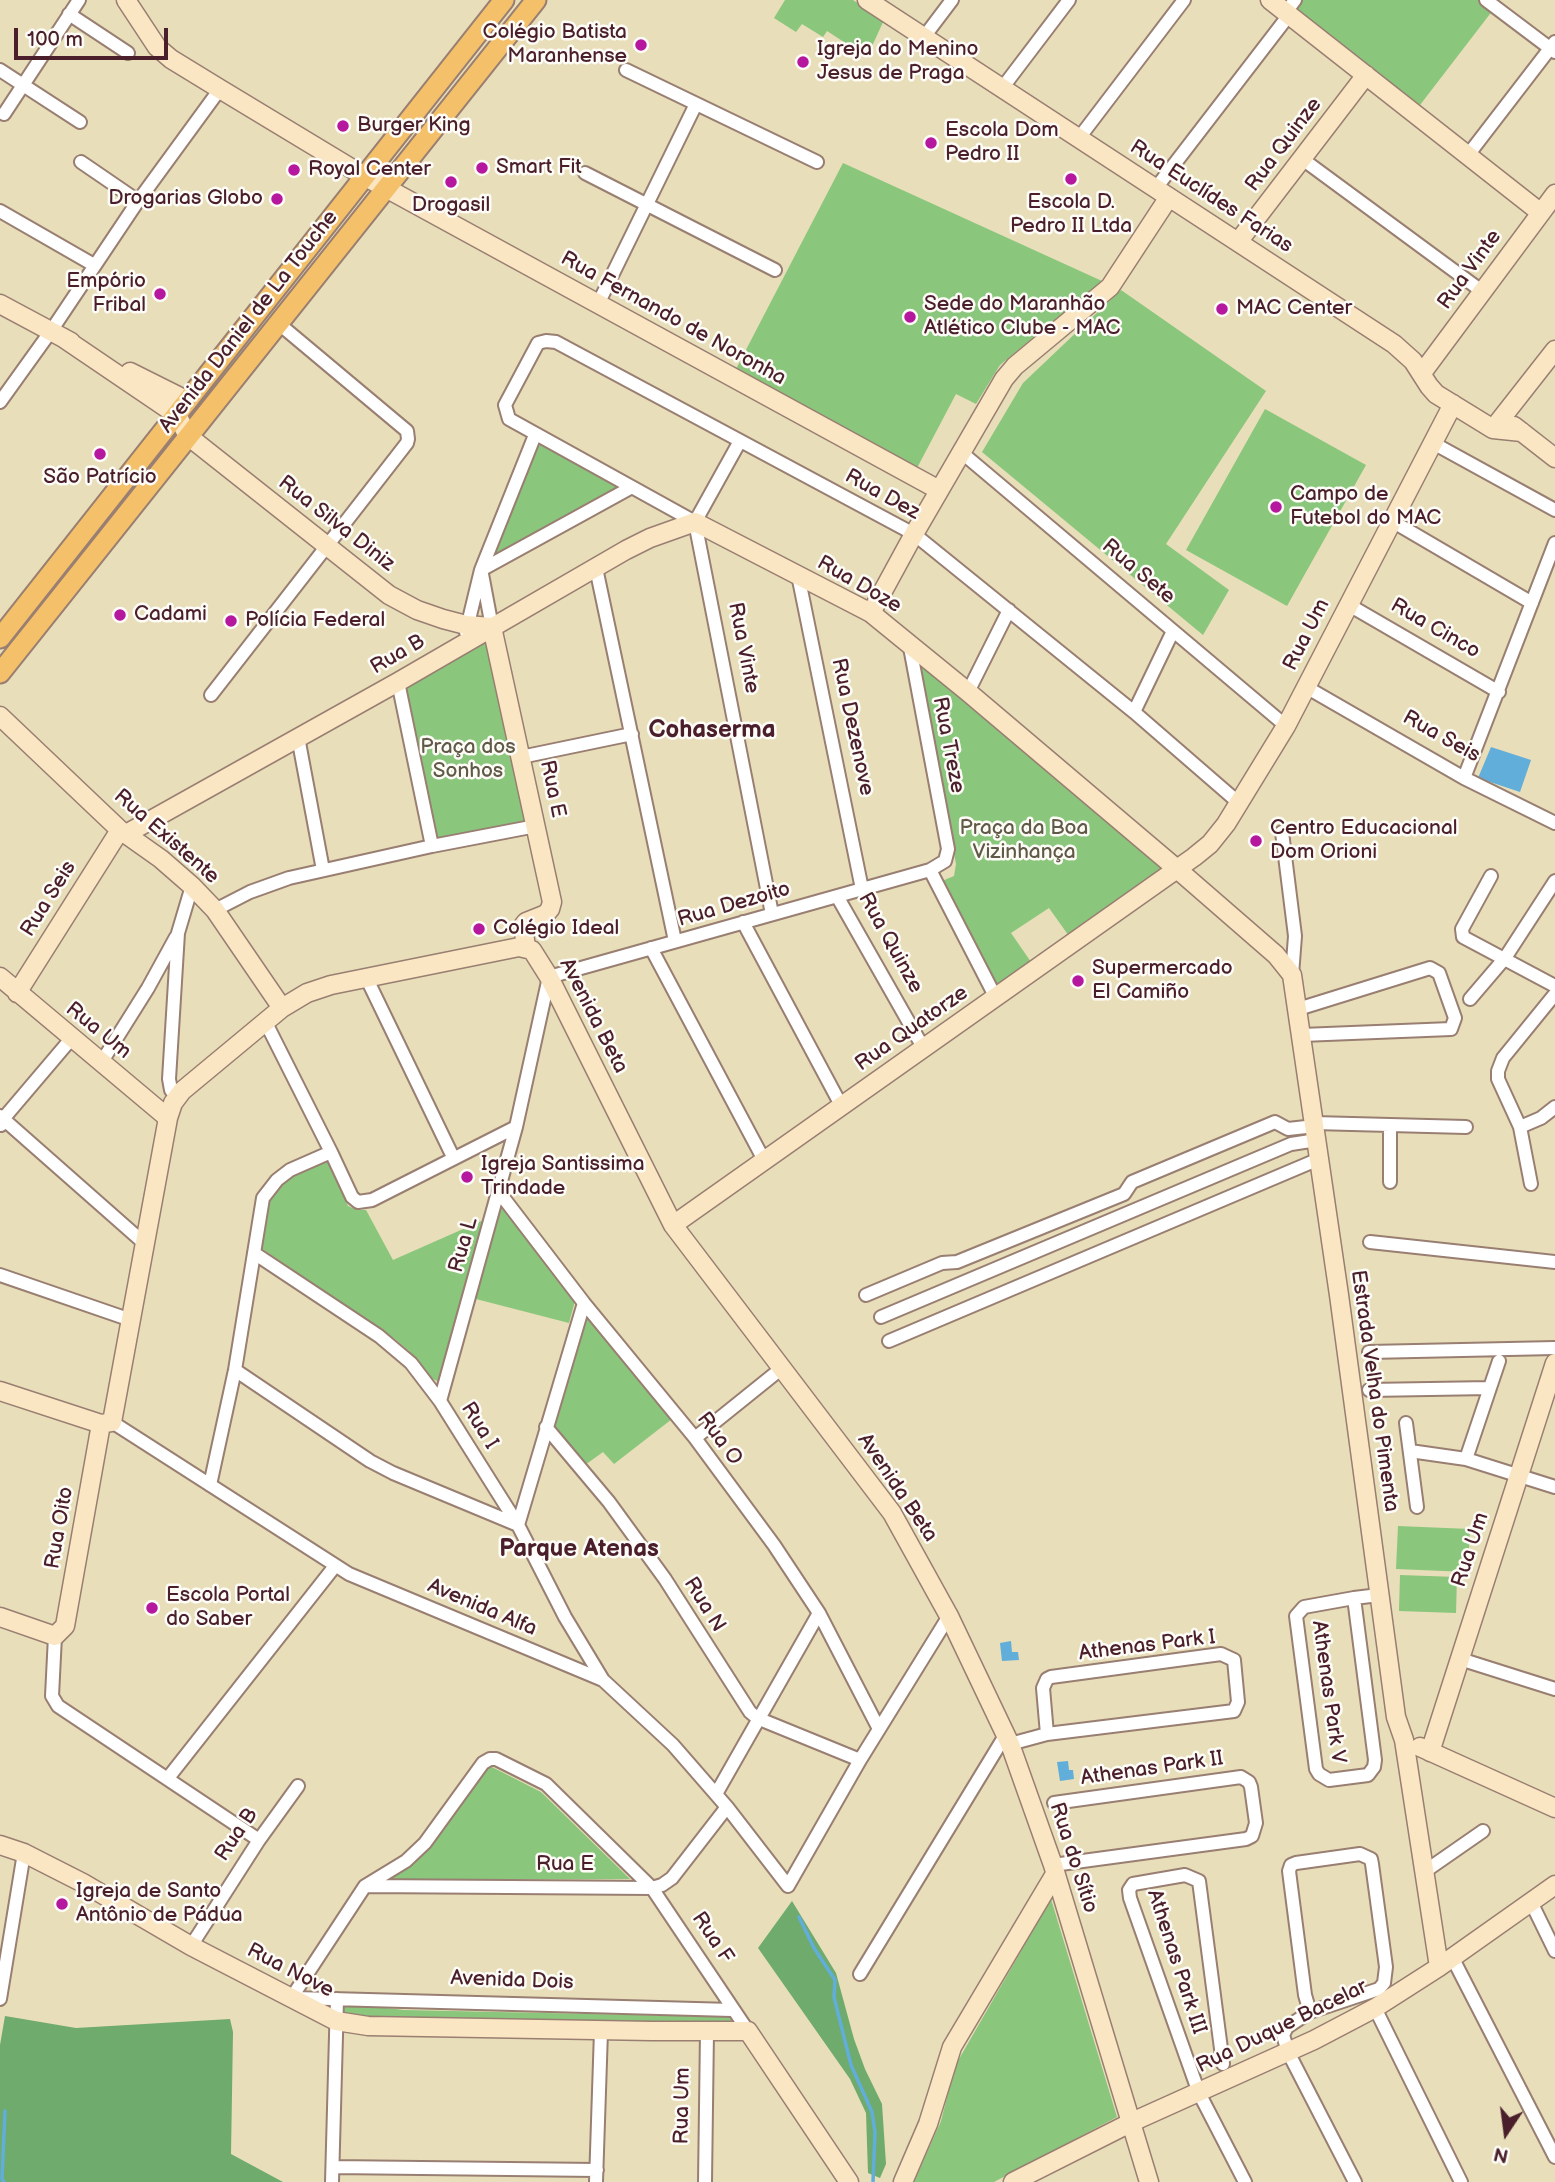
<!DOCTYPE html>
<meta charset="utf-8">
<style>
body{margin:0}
#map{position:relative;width:1555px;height:2182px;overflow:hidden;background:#e8deb9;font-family:"Balsamiq Sans",sans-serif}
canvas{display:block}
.north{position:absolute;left:1471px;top:2098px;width:70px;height:70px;-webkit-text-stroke:5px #fdfcf7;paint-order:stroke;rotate:193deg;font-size:19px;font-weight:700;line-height:28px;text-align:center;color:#4a1f2b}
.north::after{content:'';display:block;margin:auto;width:24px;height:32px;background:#4a1f2b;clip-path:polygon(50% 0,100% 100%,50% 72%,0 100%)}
.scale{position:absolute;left:14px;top:28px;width:154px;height:32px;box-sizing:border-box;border:4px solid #4a1f2b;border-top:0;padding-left:9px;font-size:21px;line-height:24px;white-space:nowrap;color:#4a1f2b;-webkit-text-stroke:5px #fdfcf7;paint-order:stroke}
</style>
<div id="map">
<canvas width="1555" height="2182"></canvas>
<div class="north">N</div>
<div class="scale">100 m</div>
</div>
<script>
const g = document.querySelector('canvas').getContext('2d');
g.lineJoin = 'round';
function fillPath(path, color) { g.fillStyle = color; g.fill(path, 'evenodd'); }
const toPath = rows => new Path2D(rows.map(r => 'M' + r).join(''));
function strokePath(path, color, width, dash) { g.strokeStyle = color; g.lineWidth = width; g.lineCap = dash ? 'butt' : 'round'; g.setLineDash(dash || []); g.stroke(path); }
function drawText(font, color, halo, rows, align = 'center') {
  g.font = font + ' "Balsamiq Sans",sans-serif'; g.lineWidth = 5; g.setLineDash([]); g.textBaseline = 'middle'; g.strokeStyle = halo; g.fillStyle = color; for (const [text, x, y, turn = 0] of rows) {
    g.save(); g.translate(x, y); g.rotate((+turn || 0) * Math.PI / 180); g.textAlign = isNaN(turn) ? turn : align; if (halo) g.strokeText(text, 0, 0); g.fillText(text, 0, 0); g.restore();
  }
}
const green = toPath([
 [785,0,853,0,884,20,867,57,827,31,823,37,802,24,796,32,774,18],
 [1300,0,1480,0,1493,10,1420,105,1293,9],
 [843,163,1102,281,1000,365,976,404,956,394,917,468,736,369],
 [1121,290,1266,391,1166,544,1229,590,1203,635,982,452,1023,383],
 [1265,409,1366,465,1287,606,1186,550],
 [539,442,620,486,494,557],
 [488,636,530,821,438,838,404,684],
 [917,661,1169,868,1069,936,1049,908,1011,933,1031,962,997,986,942,881,954,876,956,864],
 [328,1160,348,1206,357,1210,366,1210,393,1260,488,1218,441,1380,439,1382,429,1377,409,1351,395,1339,261,1248,265,1216,270,1201,278,1188,291,1176],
 [501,1207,575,1301,569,1323,476,1299],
 [587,1314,672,1419,614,1464,603,1452,585,1465,553,1426],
 [1398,1526,1470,1529,1468,1572,1396,1569],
 [1400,1575,1457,1577,1456,1613,1399,1611],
 [488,1765,541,1792,630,1879,382,1880,407,1865],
 [1051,1899,1117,2117,994,2182,914,2182,941,2121,955,2066],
 [344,2003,404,2010,730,2017,733,2025,370,2022,343,2015]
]);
const forest = toPath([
 [792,1901,836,1973,854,2039,865,2069,882,2104,886,2164,880,2178,868,2173,866,2113,850,2079,758,1948],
 [5,2016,76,2028,230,2019,233,2032,231,2154,283,2182,0,2182,0,2045]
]);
const water = toPath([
 [1491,747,1531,760,1520,792,1478,778],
 [1011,1641,1012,1652,1018,1652,1019,1660,1002,1661,1000,1643],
 [1068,1761,1069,1770,1073,1770,1074,1779,1060,1781,1057,1762]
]);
const stream = toPath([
 [799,1917,814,1948,835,1980,834,1997,851,2065,872,2112,875,2132,873,2182],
 [4,2182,2,2179,5,2111]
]);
const street = toPath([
 [1486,0,1555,52],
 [1286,12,1295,0],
 [69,14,128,53],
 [924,37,952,0],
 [0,70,80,122],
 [626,70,817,162],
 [1003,87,1069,0],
 [4,114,79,0],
 [1079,138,1184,0],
 [1468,155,1555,42],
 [1301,158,1483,292],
 [81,162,138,201],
 [585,173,775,270],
 [1156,188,1289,15],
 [0,211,94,265],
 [598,304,696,104],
 [0,402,51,331,136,204,220,89],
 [740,441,695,522,772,914],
 [1433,443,1555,510],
 [961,452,1286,726],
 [1392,521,1532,603],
 [695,522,509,419,505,405,538,343,546,341,556,342,914,534,1134,712,1239,803],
 [596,568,675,941],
 [481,570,632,487],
 [482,574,492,627],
 [798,575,862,889],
 [1349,605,1499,692],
 [466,632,481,570,535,435],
 [398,682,432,846],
 [1306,687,1464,778,1555,823],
 [968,692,1009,610],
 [211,695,407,443,408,439,407,431,278,323],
 [1134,712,1173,631],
 [298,737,323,870],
 [521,757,632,734],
 [1464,778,1555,543],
 [1282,832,1295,936,1292,975],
 [930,870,996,998],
 [1491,876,1462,929,1463,937,1555,986],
 [837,896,924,1049],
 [215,910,250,892,289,878,432,846,536,826],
 [743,922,842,1107],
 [651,948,765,1162],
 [366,977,453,1157],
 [1470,999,1505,958,1555,881],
 [1298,1009,1430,968,1439,973,1455,1018,1451,1029,1302,1035],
 [265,1021,331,1152,352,1197,358,1202,372,1200,516,1127],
 [101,1063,148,988,176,937],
 [177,1097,171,1090,169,1079,178,933,192,886],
 [0,1116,144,1243],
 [1314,1123,1466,1127],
 [1,1125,3,1119,71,1039],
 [1520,1127,1541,1118,1555,1107],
 [1390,1182,1390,1125],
 [1531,1184,1520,1127,1498,1079,1498,1071,1503,1058,1555,994],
 [499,1192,584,1303,695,1438,774,1545,819,1613,879,1729],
 [1370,1242,1555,1262],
 [254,1253,379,1336,411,1363,440,1401,518,1525,565,1617,603,1680],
 [0,1275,131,1320],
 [866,1295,942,1263,957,1262,1124,1194,1132,1182,1275,1122,1288,1129,1315,1126],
 [881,1317,1291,1144,1317,1140],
 [889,1341,1319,1159],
 [1369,1352,1555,1348],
 [235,1370,370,1461,393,1473,518,1525,584,1303],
 [1369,1390,1490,1388],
 [440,1401,516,1127,549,977,930,870,945,861,948,849,909,642],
 [112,1422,349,1574,603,1680,673,1745,727,1807,788,1886,860,1760,949,1616],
 [1406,1423,1417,1507],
 [546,1427,609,1502,665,1579,750,1712,757,1718,860,1760],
 [695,1438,782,1368],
 [1410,1451,1466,1459,1555,1487],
 [1466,1459,1499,1361],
 [210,1485,235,1370,263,1198,277,1180,290,1170,331,1152],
 [1354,1598,1375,1760,1374,1767,1368,1775,1329,1780,1319,1774,1316,1769,1296,1616,1304,1607,1354,1598,1379,1595],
 [55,1636,52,1696,58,1706,259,1840],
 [1460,1659,1555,1689],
 [1010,1744,1047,1734,1234,1711,1238,1702,1234,1660,1221,1654,1051,1677,1047,1679,1043,1688,1047,1734],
 [168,1778,335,1566],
 [716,1794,819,1613],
 [1360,1854,1371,1859,1372,1864,1386,1967,1384,1983,1379,1989,1310,2012,1305,1995,1289,1871,1291,1865,1296,1863,1360,1854],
 [1053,1865,1246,1839,1252,1836,1256,1823,1251,1787,1249,1782,1241,1777,1054,1803],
 [1424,1872,1483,1831],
 [365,1886,652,1888,662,1885,672,1878,727,1807],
 [1531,1902,1555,1951],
 [191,1946,259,1840,298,1786],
 [1452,1957,1555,2157],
 [860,1974,1006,1734],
 [292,1997,365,1886,406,1861,425,1843,483,1763,490,1759,496,1759,546,1784,652,1888,748,2031],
 [295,1998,732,2010],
 [0,1999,24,1853],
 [1375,2008,1461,2182],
 [1310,2012,1287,2027,1283,2035,1288,2052,1355,2182],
 [1223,2064,1199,1881,1185,1875,1133,1884,1129,1890,1130,1898,1199,2093,1245,2182],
 [333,2167,597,2170],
 [332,2182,337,1999],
 [596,2182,601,2031],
 [705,2182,707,2031]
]);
const secondary = toPath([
 [126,0,157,47,171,59,220,89,364,176,939,490],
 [867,0,1394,344,1413,361,1429,386,1436,394,1493,429,1522,432],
 [1270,0,1541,213],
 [1238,242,1366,75],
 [0,304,71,342],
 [62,337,177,415,188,436,389,595,417,610,443,619,466,625,492,627],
 [130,372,188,401],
 [1422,373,1555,194],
 [1514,426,1555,458],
 [1493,429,1555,350],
 [871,613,914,534,1004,379,1015,366,1110,287,1169,197],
 [492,627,552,902,550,909,546,914,526,922,523,926,526,947],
 [0,716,120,830,161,859,192,886,215,910,282,1008],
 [126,834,398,682,626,550,650,538,695,522,871,613,968,692,1177,869,1276,955,1292,975,1339,1295,1396,1717,1404,1740,1439,1967],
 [0,977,168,1118],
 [17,993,120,830],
 [673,1225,1194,857,1210,844,1226,824,1286,726,1453,404],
 [0,1391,101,1424],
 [101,1424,112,1422,168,1118,173,1103,182,1091,282,1008,307,993,331,985,519,947,532,950,549,977,673,1225,892,1513,949,1616,1010,1744,1053,1865,1149,2182],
 [0,1617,55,1636,65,1626,101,1424],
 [1420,1747,1555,1808],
 [1430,1752,1555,1363],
 [0,1845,24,1853,83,1883,191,1946,336,2021,368,2026,652,2031,748,2031,849,2182],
 [903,2182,928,2124,952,2047,1055,1874],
 [1013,2182,1132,2122,1314,2040,1375,2008,1439,1967,1555,1885]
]);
const primary = toPath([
 [0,638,504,0],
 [0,673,536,0]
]);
const markers = [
 [641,45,7,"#b5179e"],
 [803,62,7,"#b5179e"],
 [343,126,7,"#b5179e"],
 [931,143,7,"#b5179e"],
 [482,168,7,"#b5179e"],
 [294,170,7,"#b5179e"],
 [1071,179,7,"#b5179e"],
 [451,182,7,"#b5179e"],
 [277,199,7,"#b5179e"],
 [160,294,7,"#b5179e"],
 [1222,309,7,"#b5179e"],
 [910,317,7,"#b5179e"],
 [100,454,7,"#b5179e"],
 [1276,507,7,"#b5179e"],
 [120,615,7,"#b5179e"],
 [231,621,7,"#b5179e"],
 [1256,841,7,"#b5179e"],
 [479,929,7,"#b5179e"],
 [1078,981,7,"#b5179e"],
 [467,1177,7,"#b5179e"],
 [152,1608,7,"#b5179e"],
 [62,1904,7,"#b5179e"]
];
const poiNames = [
 ["Colégio Batista",627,33,"right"],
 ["Maranhense",627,57,"right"],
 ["Igreja do Menino",817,50],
 ["Jesus de Praga",817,74],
 ["Burger King",357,126],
 ["Escola Dom",945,131],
 ["Pedro II",945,155],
 ["Smart Fit",496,168],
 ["Royal Center",308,170],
 ["Drogarias Globo",263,199,"right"],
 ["Escola D.",1071,203,"center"],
 ["Pedro II Ltda",1071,227,"center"],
 ["Drogasil",451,206,"center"],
 ["Empório",146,282,"right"],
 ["Fribal",146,306,"right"],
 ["Sede do Maranhão",924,305],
 ["Atlético Clube - MAC",924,329],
 ["MAC Center",1236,309],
 ["São Patrício",100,478,"center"],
 ["Campo de",1290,495],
 ["Futebol do MAC",1290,519],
 ["Cadami",134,615],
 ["Polícia Federal",245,621],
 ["Centro Educacional",1270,829],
 ["Dom Orioni",1270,853],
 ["Colégio Ideal",493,929],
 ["Supermercado",1092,969],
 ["El Camiño",1092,993],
 ["Igreja Santissima",481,1165],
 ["Trindade",481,1189],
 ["Escola Portal",166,1596],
 ["do Saber",166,1620],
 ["Igreja de Santo",76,1892],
 ["Antônio de Pádua",76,1916]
];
const streetNames = [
 ["Rua Quinze",1284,145,-53],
 ["Rua Euclídes Farias",1211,197,33],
 ["Rua Vinte",1470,270,-54],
 ["Rua Fernando de Noronha",673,319,29],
 ["Avenida Daniel de La Touche",249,322,-52],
 ["Rua Dez",882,495,29],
 ["Rua Silva Diniz",336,524,38],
 ["Rua Sete",1138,572,40],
 ["Rua Doze",859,585,30],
 ["Rua Cinco",1435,629,30],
 ["Rua Um",1307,635,-63],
 ["Rua Vinte",743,648,79],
 ["Rua B",398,655,-30],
 ["Rua Dezenove",852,727,78],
 ["Rua Seis",1441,737,29],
 ["Rua Treze",948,745,79],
 ["Rua E",552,789,78],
 ["Rua Existente",166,837,41],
 ["Rua Seis",49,899,-58],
 ["Rua Dezoito",734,905,-16],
 ["Rua Quinze",890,943,61],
 ["Avenida Beta",593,1016,63],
 ["Rua Quatorze",912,1029,-35],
 ["Rua Um",98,1031,39],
 ["Rua L",464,1245,-74],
 ["Estrada Velha do Pimenta",1374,1391,82],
 ["Rua I",479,1426,58],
 ["Rua O",719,1439,53],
 ["Avenida Beta",897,1488,56],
 ["Rua Oito",60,1528,-80],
 ["Rua Um",1471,1550,-72],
 ["Rua N",704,1605,58],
 ["Avenida Alfa",482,1608,23],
 ["Athenas Park I",1147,1646,-7],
 ["Athenas Park V",1328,1692,82],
 ["Athenas Park II",1152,1769,-8],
 ["Rua B",237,1835,-56],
 ["Rua do Sítio",1073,1858,72],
 ["Rua E",565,1865],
 ["Rua F",712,1938,56],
 ["Athenas Park III",1176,1962,72],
 ["Rua Nove",290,1971,27],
 ["Avenida Dois",512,1981,2],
 ["Rua Duque Bacelar",1282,2027,-26],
 ["Rua Um",683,2106,-89]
];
const parkNames = [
 ["Praça dos",468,748],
 ["Sonhos",468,772],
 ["Praça da Boa",1024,829],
 ["Vizinhança",1024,853]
];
const quarterNames = [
 ["Cohaserma",712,731],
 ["Parque Atenas",579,1550]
];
fillPath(green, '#8ac67c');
fillPath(forest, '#6fab6c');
fillPath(water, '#61aeda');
strokePath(stream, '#61aeda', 3.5);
strokePath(street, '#997e72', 16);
strokePath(secondary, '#997e72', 21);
strokePath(primary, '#997e72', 23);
strokePath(street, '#fff', 12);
strokePath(secondary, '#fbe6c3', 18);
strokePath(primary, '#f4c16a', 19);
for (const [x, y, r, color] of markers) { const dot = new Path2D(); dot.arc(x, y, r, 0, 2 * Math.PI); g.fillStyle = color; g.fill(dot); strokePath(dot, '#fdfcf7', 2.5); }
drawText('21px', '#4a1f2b', '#fdfcf7', poiNames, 'left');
drawText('21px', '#4a1f2b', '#fdfcf7', streetNames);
drawText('21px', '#605947', '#fdfcf7', parkNames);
drawText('bold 24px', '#4a1f2b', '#fdfcf7', quarterNames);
</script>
